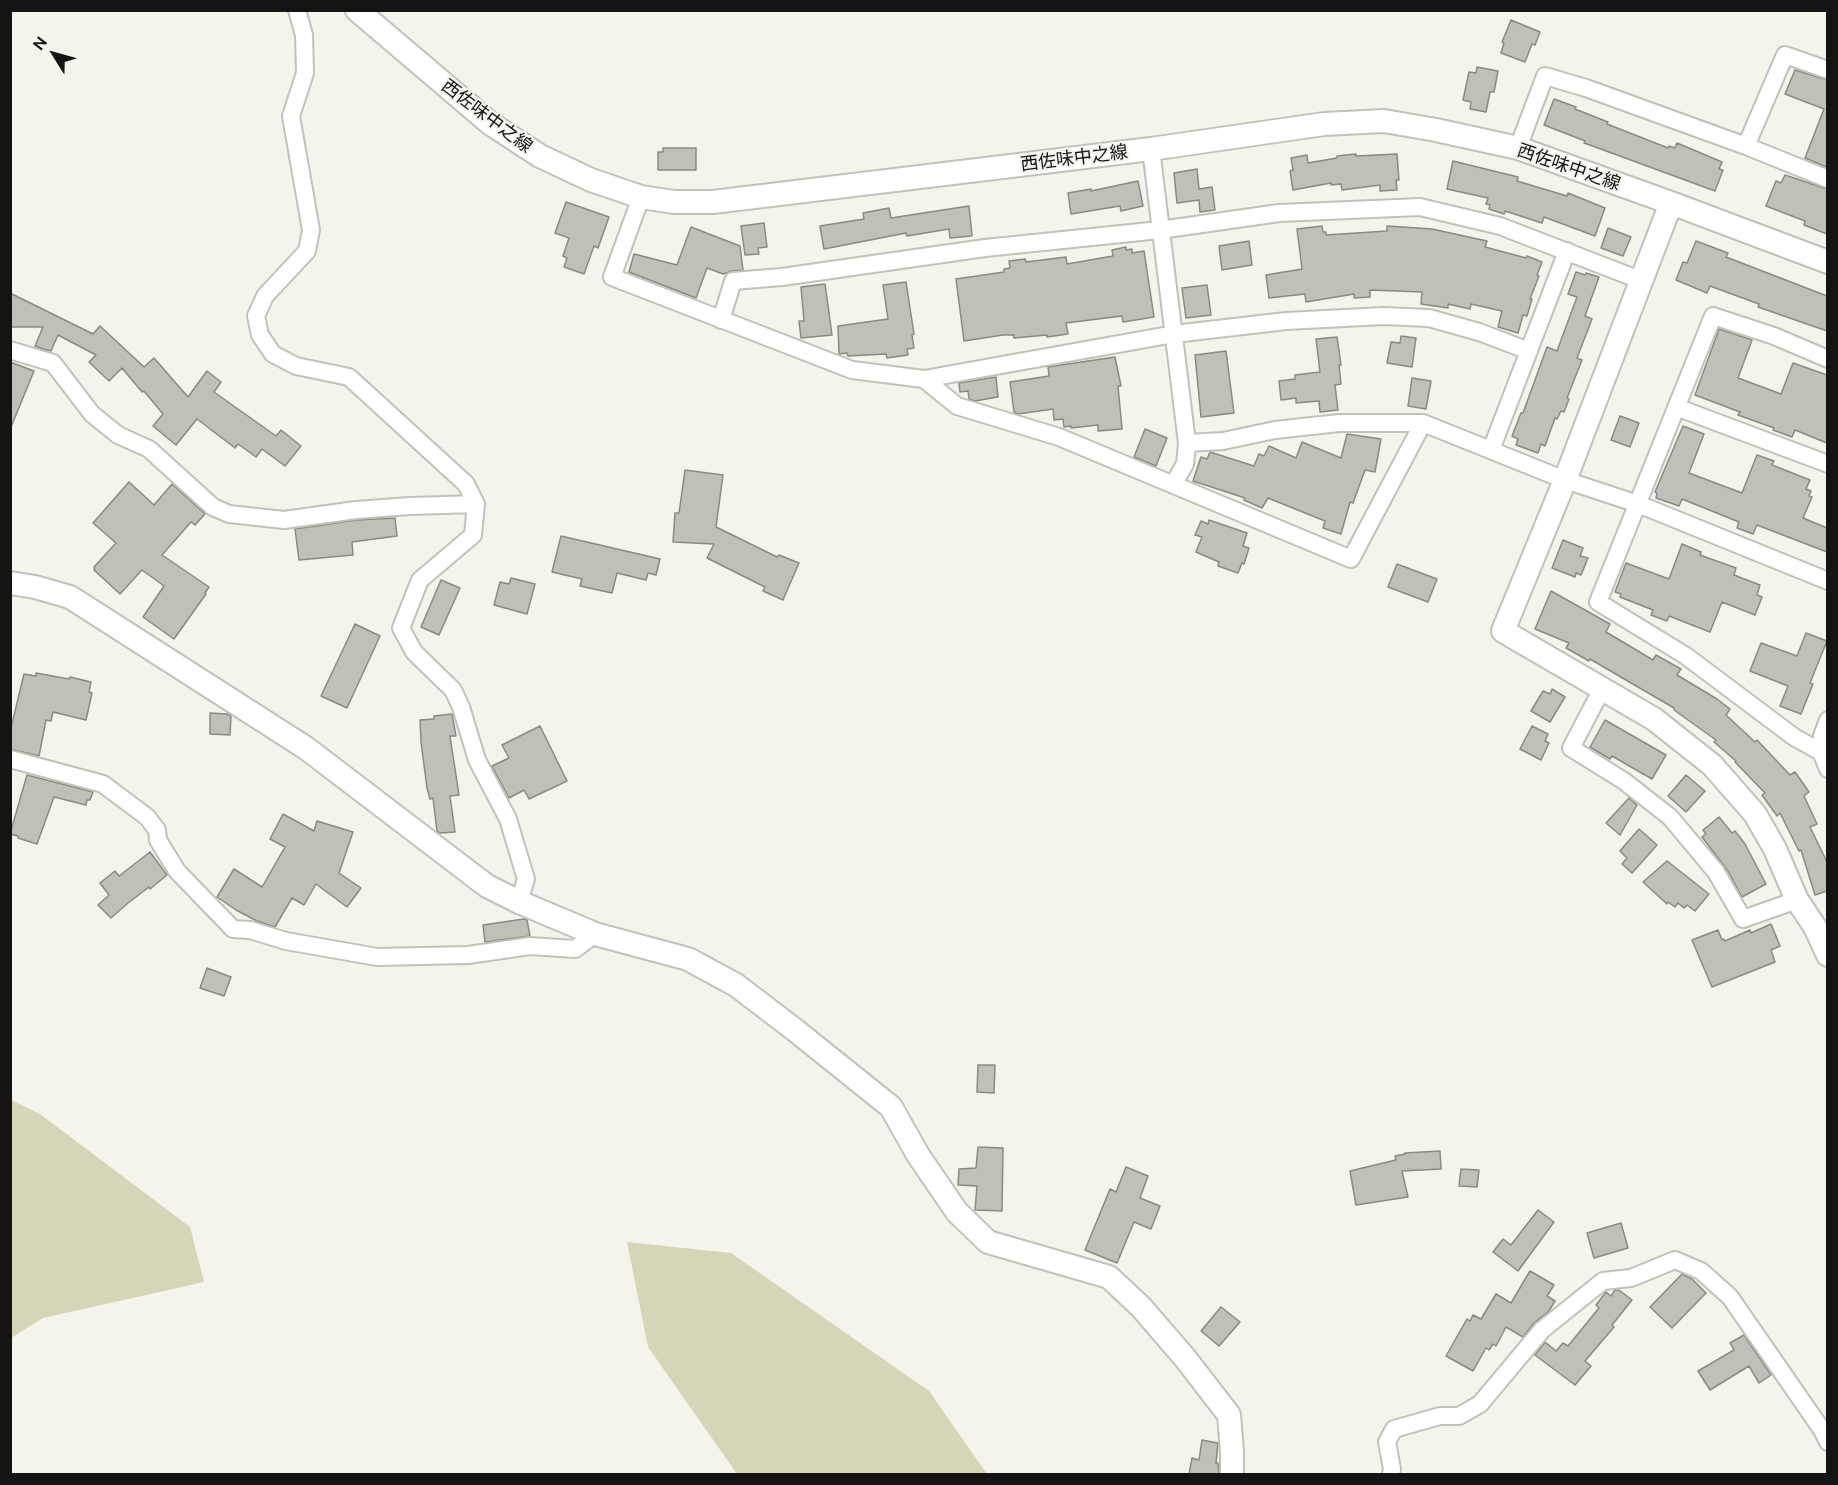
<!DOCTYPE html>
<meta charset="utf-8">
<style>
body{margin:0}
#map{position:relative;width:1838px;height:1485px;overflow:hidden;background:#f4f4ec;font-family:Ubuntu,sans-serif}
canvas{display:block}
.frame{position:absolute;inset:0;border:12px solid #151412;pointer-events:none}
.north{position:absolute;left:24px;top:24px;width:60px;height:60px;-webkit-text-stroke:4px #f4f4ec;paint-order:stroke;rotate:307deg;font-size:16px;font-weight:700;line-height:24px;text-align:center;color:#151412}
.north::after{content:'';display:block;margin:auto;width:21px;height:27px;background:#151412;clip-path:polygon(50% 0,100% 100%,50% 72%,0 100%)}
</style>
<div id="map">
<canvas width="1838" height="1485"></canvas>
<div class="frame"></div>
<div class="north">N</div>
</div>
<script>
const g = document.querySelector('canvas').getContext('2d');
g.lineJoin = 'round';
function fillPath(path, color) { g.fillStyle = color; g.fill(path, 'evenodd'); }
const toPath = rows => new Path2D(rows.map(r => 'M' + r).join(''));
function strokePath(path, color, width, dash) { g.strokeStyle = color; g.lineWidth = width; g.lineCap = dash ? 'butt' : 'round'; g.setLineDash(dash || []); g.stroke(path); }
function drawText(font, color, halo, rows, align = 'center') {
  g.font = font + ' Ubuntu,"Noto Sans JP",sans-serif'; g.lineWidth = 4.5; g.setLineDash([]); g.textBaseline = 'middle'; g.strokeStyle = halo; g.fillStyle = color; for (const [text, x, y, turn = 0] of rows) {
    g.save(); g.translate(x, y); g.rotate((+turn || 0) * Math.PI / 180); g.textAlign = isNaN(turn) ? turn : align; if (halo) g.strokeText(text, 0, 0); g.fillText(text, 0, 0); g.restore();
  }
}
const green = toPath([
 [11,1100,40,1114,190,1227,204,1282,43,1318,11,1338],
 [627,1242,731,1253,929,1391,987,1474,737,1474,648,1347]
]);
const building = toPath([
 [1511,20,1540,32,1535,45,1532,44,1525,62,1501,53,1504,43,1502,42,1511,20],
 [1477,67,1498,71,1494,92,1490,92,1486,112,1470,109,1471,102,1463,100,1469,72,1476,73,1477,67],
 [1795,70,1827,80,1827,167,1805,158,1824,109,1785,94,1795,70],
 [1554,99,1576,107,1575,109,1608,122,1607,124,1668,148,1669,146,1675,148,1677,143,1722,162,1719,169,1723,170,1715,191,1598,148,1584,143,1585,141,1544,125,1554,99],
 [663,148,696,148,696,170,658,170,658,152,663,152,663,148],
 [1356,154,1356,156,1397,154,1399,180,1396,180,1397,190,1380,191,1380,185,1342,190,1341,184,1331,185,1331,183,1293,190,1290,171,1293,170,1291,158,1307,155,1308,163,1337,158,1337,156,1356,154],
 [1453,161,1518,177,1517,181,1567,196,1568,193,1605,208,1595,236,1544,217,1542,223,1505,211,1504,214,1489,209,1490,205,1486,204,1488,198,1447,189,1453,161],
 [1197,169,1199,189,1212,187,1215,210,1200,212,1199,200,1177,203,1174,173,1197,169],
 [1785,175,1827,189,1827,234,1804,225,1805,221,1766,206,1776,181,1781,183,1785,175],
 [1138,181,1143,206,1121,211,1120,206,1071,214,1068,193,1091,189,1091,191,1138,181],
 [566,202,609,217,598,248,594,246,584,274,564,267,567,258,563,256,569,238,555,233,566,202],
 [969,206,972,236,950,238,949,229,907,236,906,233,824,249,820,226,864,219,863,213,889,208,891,218,969,206],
 [764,223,767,247,758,248,759,254,745,255,741,226,764,223],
 [1322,226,1323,232,1326,232,1326,235,1387,231,1387,226,1432,229,1487,241,1485,247,1526,258,1527,256,1542,262,1537,275,1539,276,1530,299,1532,299,1527,316,1523,315,1518,333,1498,327,1502,311,1471,304,1470,309,1448,304,1448,308,1421,304,1422,292,1370,290,1370,297,1354,298,1354,294,1306,302,1305,294,1269,298,1266,275,1302,269,1297,229,1322,226],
 [691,227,740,246,743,270,732,271,723,274,707,268,696,298,629,272,634,254,677,265,691,227],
 [1608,228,1631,237,1623,256,1601,248,1608,228],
 [1249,241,1252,265,1222,270,1219,246,1249,241],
 [1696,241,1728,253,1726,257,1827,296,1827,331,1758,307,1759,304,1710,286,1707,293,1676,280,1683,262,1687,263,1696,241],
 [1126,247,1126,250,1132,249,1132,253,1144,251,1154,317,1123,322,1122,316,1066,323,1068,334,1047,337,1047,335,1014,338,1014,335,1003,335,964,341,956,279,1004,272,1004,269,1010,268,1009,261,1025,259,1026,262,1066,257,1067,264,1113,256,1112,250,1126,247],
 [1576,272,1585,275,1586,273,1599,277,1585,316,1592,319,1577,358,1582,360,1567,398,1569,399,1564,412,1561,411,1557,419,1555,418,1545,446,1541,444,1538,453,1516,445,1518,439,1512,436,1521,413,1523,413,1547,347,1557,351,1577,297,1568,294,1576,272],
 [906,282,914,334,912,335,914,348,907,349,908,355,887,358,886,354,848,356,847,353,839,354,838,326,888,319,883,285,906,282],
 [825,284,832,335,801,338,799,321,804,321,801,287,825,284],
 [1207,285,1211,315,1186,318,1182,288,1207,285],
 [10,293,93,334,100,326,144,367,154,358,188,397,207,371,221,382,214,392,276,436,281,430,301,446,285,466,262,449,256,457,238,444,235,448,197,419,176,445,153,426,163,414,144,391,142,392,122,368,109,381,89,362,96,355,58,335,51,351,43,349,35,346,43,327,10,327,10,293],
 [1719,329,1752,340,1738,378,1781,394,1793,363,1827,375,1827,443,1795,430,1792,437,1773,430,1774,428,1738,415,1740,412,1695,395,1719,329],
 [1401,336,1416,338,1412,367,1387,363,1391,342,1400,343,1401,336],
 [1337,337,1341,365,1339,365,1341,384,1335,385,1338,410,1320,412,1319,401,1296,403,1296,398,1281,400,1279,381,1295,379,1295,375,1320,372,1316,339,1337,337],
 [1226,351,1234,413,1201,417,1195,355,1226,351],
 [1115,357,1121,386,1118,386,1122,429,1098,431,1098,425,1071,428,1071,426,1064,427,1063,419,1054,420,1053,409,1018,414,1014,412,1010,382,1049,376,1048,367,1115,357],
 [10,362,34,371,11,427,10,426,10,362],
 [996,377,998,397,975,401,969,399,968,391,960,392,959,383,996,377],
 [1412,378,1431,381,1426,409,1408,406,1412,378],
 [1620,416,1639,423,1630,447,1611,440,1620,416],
 [1683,426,1704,434,1689,473,1742,493,1757,455,1774,461,1772,465,1810,480,1806,489,1811,491,1809,496,1812,497,1803,518,1827,528,1827,552,1757,525,1753,534,1737,528,1739,522,1682,499,1679,506,1656,498,1657,493,1655,492,1683,426],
 [1145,429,1167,438,1156,466,1134,457,1145,429],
 [1347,434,1381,439,1375,472,1365,470,1353,503,1350,502,1341,534,1323,528,1325,521,1268,498,1262,508,1244,500,1245,498,1193,481,1201,457,1207,459,1210,452,1254,466,1259,454,1264,456,1269,446,1296,458,1302,442,1341,458,1347,434],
 [685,470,723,475,716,527,777,557,779,555,799,563,783,600,763,591,765,587,707,558,714,544,673,542,675,513,679,513,685,470],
 [129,482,154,505,172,484,205,514,195,525,191,522,162,555,209,587,205,593,206,594,174,639,143,617,164,586,142,570,120,594,94,570,95,568,94,567,116,543,93,523,129,482],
 [395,518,397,536,352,542,353,555,299,560,295,529,357,520,395,518],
 [1209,520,1247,533,1243,546,1249,548,1244,564,1242,563,1238,573,1218,566,1219,562,1196,552,1202,537,1195,535,1201,521,1208,524,1209,520],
 [561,536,660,559,656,575,648,573,646,580,617,573,612,593,580,586,582,579,552,572,561,536],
 [1563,540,1583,548,1580,556,1588,558,1581,575,1576,573,1575,577,1552,568,1563,540],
 [1682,544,1701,552,1700,555,1736,568,1734,575,1760,585,1757,595,1762,597,1755,615,1722,602,1710,632,1669,616,1667,621,1651,615,1653,610,1620,597,1621,594,1615,592,1626,563,1669,579,1682,544],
 [1397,564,1437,579,1428,602,1388,587,1397,564],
 [511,578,535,584,527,614,494,605,500,582,509,584,511,578],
 [441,580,460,588,439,635,421,627,441,580],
 [1551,591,1610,624,1606,632,1653,660,1656,655,1681,669,1677,675,1717,699,1730,709,1726,715,1755,742,1757,740,1790,775,1795,772,1809,792,1804,796,1817,824,1810,827,1827,862,1827,891,1815,895,1801,850,1799,851,1780,813,1777,816,1762,795,1765,793,1735,762,1736,761,1714,742,1716,740,1674,710,1674,708,1590,659,1589,661,1566,648,1569,643,1535,629,1551,591],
 [355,624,380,636,347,708,321,696,355,624],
 [1806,633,1827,641,1810,683,1813,684,1801,714,1780,706,1788,686,1750,671,1761,643,1797,656,1806,633],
 [36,673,69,679,70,677,91,682,89,692,92,693,86,720,53,712,51,721,46,720,39,756,10,749,10,732,24,674,36,676,36,673],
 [1552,689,1565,697,1550,722,1531,711,1543,691,1550,694,1552,689],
 [210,713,227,714,231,716,230,735,210,734,210,713],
 [452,714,456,736,450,736,459,795,450,796,455,832,440,833,437,831,433,798,430,799,427,788,421,742,420,720,434,719,434,716,452,714],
 [1605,720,1666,755,1652,779,1612,756,1610,759,1590,747,1605,720],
 [540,726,567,781,529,799,524,790,509,798,492,766,509,758,502,745,540,726],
 [1532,726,1548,734,1545,741,1549,743,1541,760,1520,749,1532,726],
 [27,775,93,792,90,800,87,800,86,805,54,797,37,844,18,838,18,836,10,834,27,775],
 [1686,775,1705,791,1686,812,1668,796,1686,775],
 [1629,798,1637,805,1620,835,1606,823,1629,798],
 [283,814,314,831,317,821,353,832,339,873,361,888,347,907,316,884,304,905,292,898,275,927,257,921,236,910,217,897,234,869,262,887,285,847,270,839,283,814],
 [1719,817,1732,833,1735,831,1745,844,1766,884,1742,897,1728,871,1702,837,1706,834,1703,830,1719,817],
 [1639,829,1657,845,1632,873,1622,864,1627,858,1620,851,1639,829],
 [150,852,167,875,150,889,149,887,128,903,111,918,98,905,109,895,100,883,115,871,119,876,150,852],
 [1667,861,1709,894,1695,911,1687,905,1684,908,1678,903,1675,907,1668,902,1667,904,1643,882,1667,861],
 [524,919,527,920,530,936,485,942,483,925,524,919],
 [1771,924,1780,946,1771,950,1775,962,1712,987,1692,940,1718,930,1722,940,1724,939,1725,941,1750,930,1751,933,1771,924],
 [207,968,231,977,224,996,200,988,207,968],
 [978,1065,995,1065,994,1093,977,1092,978,1065],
 [978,1147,1003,1148,1002,1211,975,1210,977,1186,958,1185,959,1169,976,1168,978,1147],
 [1440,1151,1441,1169,1402,1171,1408,1197,1356,1205,1350,1171,1396,1160,1395,1156,1405,1154,1405,1153,1440,1151],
 [1126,1167,1148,1176,1140,1198,1160,1206,1151,1229,1134,1222,1117,1263,1085,1250,1110,1189,1116,1192,1126,1167],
 [1461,1169,1479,1170,1477,1187,1459,1186,1461,1169],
 [1538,1210,1554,1222,1518,1271,1493,1252,1503,1239,1511,1245,1538,1210],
 [1621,1223,1628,1248,1594,1258,1587,1233,1621,1223],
 [1530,1271,1554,1285,1547,1296,1555,1301,1549,1311,1534,1323,1523,1337,1506,1327,1496,1346,1493,1344,1489,1350,1486,1348,1473,1371,1446,1356,1467,1319,1470,1321,1473,1315,1481,1319,1496,1294,1511,1303,1530,1271],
 [1682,1274,1692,1279,1706,1293,1672,1328,1650,1307,1682,1274],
 [1615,1290,1619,1290,1632,1300,1612,1325,1614,1327,1585,1361,1591,1366,1575,1385,1535,1355,1545,1342,1556,1351,1563,1343,1568,1346,1599,1308,1596,1305,1606,1292,1611,1296,1615,1290],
 [1221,1307,1240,1322,1219,1346,1201,1331,1221,1307],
 [1744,1335,1771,1375,1759,1383,1749,1366,1710,1390,1698,1371,1734,1350,1730,1343,1744,1335],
 [1202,1440,1218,1443,1216,1463,1218,1463,1219,1474,1189,1474,1192,1458,1199,1460,1202,1440]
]);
const street = toPath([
 [297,10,304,35,305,73,291,116,311,230,307,251,265,296,256,316,260,335,273,354,296,366,349,377,466,484,476,504,473,535,420,580,401,628,414,652,453,690,461,707,477,760,508,819,526,879,519,902],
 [1746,146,1785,55,1828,70],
 [1518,148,1545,76,1586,88,1746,146,1828,179],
 [1151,149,1187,443,1185,464,1173,485],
 [641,197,612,277,852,370,924,379,1174,334,1286,321,1384,316,1429,318,1479,332,1529,351],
 [721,320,733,281,782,277,985,248,1160,230,1279,213,1420,207,1500,226,1640,280],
 [10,350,53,363,92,414,118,435,149,449,213,507,229,514,284,520,356,510,410,506,476,504],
 [924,379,957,406,1059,437,1351,559,1423,423],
 [1676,407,1828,464],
 [1187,443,1223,441,1275,430,1339,423,1423,423,1565,480,1638,504,1828,581],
 [1491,450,1567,251],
 [1602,689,1571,748,1624,781,1670,817,1716,872,1743,919,1797,900],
 [1828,720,1822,736,1821,752,1828,769],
 [1821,752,1794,737,1686,656,1598,602,1713,316,1774,336,1828,359],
 [10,759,103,784,147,817,157,830,158,840,177,871,233,929,250,930,286,941,377,957,468,955,530,946,575,949,595,934],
 [1391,1474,1392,1469,1387,1442,1394,1429,1440,1416,1459,1416,1480,1404,1542,1330,1603,1281,1631,1278,1675,1260,1701,1271,1730,1297,1822,1430,1828,1442]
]);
const secondary = toPath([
 [357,10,491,124,540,156,591,180,641,197,674,202,713,202,1151,149,1324,124,1384,121,1436,130,1518,148,1671,203,1828,262],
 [1671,203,1565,480,1503,631,1654,719,1712,765,1755,814,1775,849,1797,900,1815,927,1828,955],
 [10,583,35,587,70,597,306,748,487,886,519,902,595,934,688,959,736,985,795,1030,891,1107,918,1155,957,1212,988,1242,1109,1277,1141,1307,1185,1358,1229,1415,1232,1452,1232,1474]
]);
const streetNames = [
 ["西佐味中之線",487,116,37],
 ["西佐味中之線",1074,158,-7],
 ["西佐味中之線",1569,167,19]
];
fillPath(green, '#d7d5b7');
fillPath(building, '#c1c0b8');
strokePath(building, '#8a8a83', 1.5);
strokePath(street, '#c2c1ba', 20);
strokePath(secondary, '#c2c1ba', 26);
strokePath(street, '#fff', 16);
strokePath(secondary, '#fff', 22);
drawText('18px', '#151412', '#f4f4ec', streetNames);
</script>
